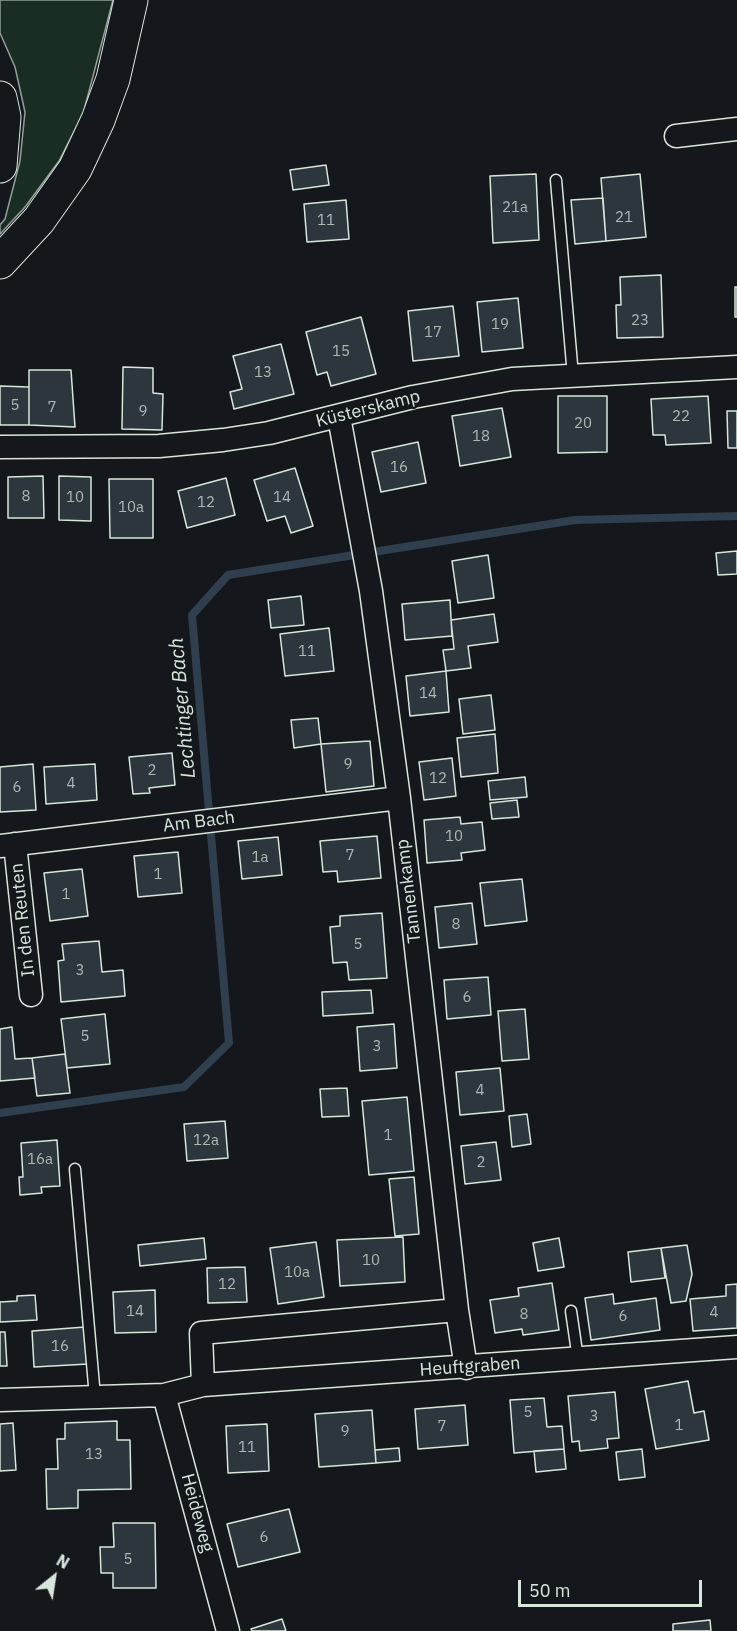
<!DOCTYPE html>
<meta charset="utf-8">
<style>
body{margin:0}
#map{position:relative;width:737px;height:1631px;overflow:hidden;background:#14181c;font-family:"IBM Plex Sans",sans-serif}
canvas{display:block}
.north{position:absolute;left:24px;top:1547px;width:60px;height:60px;-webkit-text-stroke:4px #14181c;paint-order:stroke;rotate:30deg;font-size:16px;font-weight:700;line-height:24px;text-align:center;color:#d8e6dc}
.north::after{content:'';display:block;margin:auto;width:21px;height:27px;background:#d8e6dc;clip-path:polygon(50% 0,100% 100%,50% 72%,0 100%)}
.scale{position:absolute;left:518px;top:1580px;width:184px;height:27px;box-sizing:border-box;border:3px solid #d8e6dc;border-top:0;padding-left:8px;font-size:18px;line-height:21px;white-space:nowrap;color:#d8e6dc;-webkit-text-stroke:4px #14181c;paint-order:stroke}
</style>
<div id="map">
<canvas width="737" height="1631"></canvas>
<div class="north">N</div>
<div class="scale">50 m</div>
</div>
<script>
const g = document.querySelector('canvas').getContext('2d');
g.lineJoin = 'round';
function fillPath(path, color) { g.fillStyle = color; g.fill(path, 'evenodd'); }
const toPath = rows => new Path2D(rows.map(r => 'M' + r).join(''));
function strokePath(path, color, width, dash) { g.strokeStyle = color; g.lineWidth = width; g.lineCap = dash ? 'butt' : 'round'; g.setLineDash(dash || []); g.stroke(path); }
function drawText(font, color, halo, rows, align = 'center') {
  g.font = font + ' "IBM Plex Sans",sans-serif'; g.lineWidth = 4.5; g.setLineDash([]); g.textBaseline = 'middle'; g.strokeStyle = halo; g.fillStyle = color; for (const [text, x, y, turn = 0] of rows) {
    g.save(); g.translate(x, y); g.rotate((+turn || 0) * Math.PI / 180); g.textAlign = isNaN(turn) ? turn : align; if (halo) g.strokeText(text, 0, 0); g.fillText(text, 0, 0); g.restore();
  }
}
const green = toPath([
 [0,0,113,0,83,114,59,161,25,207,0,234,0,225,5,219,20,161,25,112,15,67,0,33,0,0]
]);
const stream = toPath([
 [0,1113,184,1087,229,1043,192,615,228,575,575,520,737,516]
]);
const building = toPath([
 [326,165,329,185,293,190,290,170,326,165],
 [536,174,539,240,493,243,490,176,536,174],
 [640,174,646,237,606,241,601,178,640,174],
 [603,198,606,241,575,244,571,200,603,198],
 [346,200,349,239,307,242,304,204,346,200],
 [661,275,663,337,617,338,616,305,621,305,620,277,661,275],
 [735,287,737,287,737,317,735,317,735,287],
 [518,298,523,348,482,352,477,302,518,298],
 [453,306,459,356,413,361,408,311,453,306],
 [361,317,376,374,331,386,327,372,317,375,306,332,361,317],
 [281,344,294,394,234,409,230,392,242,389,233,356,281,344],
 [123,367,153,368,153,393,163,394,162,430,122,429,123,367],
 [29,370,71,370,75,427,29,425,29,370],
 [0,386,29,387,29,425,0,425,0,386],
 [558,396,607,396,607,452,558,453,558,396],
 [708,396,711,443,666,445,665,435,653,435,651,399,708,396],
 [502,408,511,457,460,466,452,416,502,408],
 [727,411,737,411,737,448,728,448,727,411],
 [418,442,426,483,381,492,372,452,418,442],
 [295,468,313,526,291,533,285,516,267,521,254,480,295,468],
 [43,476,44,518,8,518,8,477,43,476],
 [59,476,91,477,91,521,59,520,59,476],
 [226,478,235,515,187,528,178,491,226,478],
 [109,479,153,479,153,538,110,538,109,479],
 [737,551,737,574,718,575,716,553,737,551],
 [488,555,494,598,458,603,452,561,488,555],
 [301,596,304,625,271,628,268,600,301,596],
 [450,600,452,636,405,640,402,604,450,600],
 [494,614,498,642,468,646,471,668,446,671,443,650,454,649,451,620,494,614],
 [329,628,334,671,285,676,280,634,329,628],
 [446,671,449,712,410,716,406,676,446,671],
 [491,695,495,730,463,734,459,699,491,695],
 [318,718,321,744,294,748,291,720,318,718],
 [495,734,498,773,461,777,457,738,495,734],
 [370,741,374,786,326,792,321,744,370,741],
 [172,753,175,785,149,788,150,793,133,794,129,757,172,753],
 [452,758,456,796,424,800,419,762,452,758],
 [33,764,36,810,0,812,0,767,33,764],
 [95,764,97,800,46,804,44,767,95,764],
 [525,777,527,797,490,800,488,781,525,777],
 [517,800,519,817,492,819,490,803,517,800],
 [460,817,461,824,482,822,485,850,461,853,462,860,427,863,424,820,460,817],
 [377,836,381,878,338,882,337,871,323,872,320,841,377,836],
 [278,837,282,875,242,879,238,841,278,837],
 [178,852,182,893,138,897,134,856,178,852],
 [82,869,88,916,50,921,44,873,82,869],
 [522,879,527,921,485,926,480,883,522,879],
 [472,903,477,944,439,948,435,907,472,903],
 [382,913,387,978,349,980,347,962,333,963,330,927,340,926,340,916,382,913],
 [99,941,102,972,123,970,125,996,61,1002,58,961,64,960,62,944,99,941],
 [488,977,491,1015,447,1019,444,980,488,977],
 [371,990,373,1013,323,1016,322,992,371,990],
 [525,1009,529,1059,502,1061,498,1011,525,1009],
 [105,1014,110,1064,67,1068,61,1019,105,1014],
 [394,1024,397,1068,360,1071,357,1027,394,1024],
 [12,1027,15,1059,32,1058,35,1078,0,1081,0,1029,12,1027],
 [65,1054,70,1093,37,1096,32,1058,65,1054],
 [500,1068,504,1111,460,1115,456,1072,500,1068],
 [347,1088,349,1116,322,1117,320,1089,347,1088],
 [407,1097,414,1171,369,1175,362,1101,407,1097],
 [527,1114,531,1144,512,1147,509,1116,527,1114],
 [225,1121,228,1158,187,1161,184,1124,225,1121],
 [57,1140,60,1186,41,1187,42,1193,20,1195,19,1177,23,1177,21,1143,57,1140],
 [496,1142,501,1180,465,1184,461,1146,496,1142],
 [414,1177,419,1234,395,1236,389,1179,414,1177],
 [403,1237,405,1282,340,1286,337,1240,403,1237],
 [204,1238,206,1259,140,1266,138,1245,204,1238],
 [559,1238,564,1267,538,1271,533,1243,559,1238],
 [316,1242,324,1297,278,1304,270,1248,316,1242],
 [687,1245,692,1274,686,1301,671,1303,661,1248,687,1245],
 [661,1248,665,1278,631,1282,628,1252,661,1248],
 [245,1267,247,1302,208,1303,207,1268,245,1267],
 [552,1283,559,1330,523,1335,522,1329,495,1333,490,1300,519,1296,518,1288,552,1283],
 [737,1284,737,1328,693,1331,690,1299,726,1296,726,1285,737,1284],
 [155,1290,156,1332,115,1333,113,1292,155,1290],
 [613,1294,614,1304,656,1298,660,1330,591,1340,585,1298,613,1294],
 [35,1295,37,1320,0,1322,0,1302,17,1301,17,1296,35,1295],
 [85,1327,88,1364,34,1367,32,1331,85,1327],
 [0,1332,5,1332,7,1366,0,1366,0,1332],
 [688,1381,694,1413,704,1411,709,1440,656,1449,645,1389,688,1381],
 [615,1392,619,1438,607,1439,608,1448,580,1451,579,1441,572,1442,568,1396,615,1392],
 [544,1398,547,1427,562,1426,564,1449,514,1453,510,1400,544,1398],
 [465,1405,468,1445,418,1449,415,1409,465,1405],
 [372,1410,376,1463,319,1467,315,1414,372,1410],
 [117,1421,117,1440,130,1440,131,1489,78,1490,78,1508,47,1509,46,1469,58,1469,57,1439,65,1439,65,1423,117,1421],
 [13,1423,16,1470,0,1471,0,1424,13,1423],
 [267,1424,269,1471,228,1473,226,1426,267,1424],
 [399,1448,400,1461,376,1463,375,1450,399,1448],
 [564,1449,566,1469,536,1472,534,1451,564,1449],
 [642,1449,645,1477,619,1480,616,1452,642,1449],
 [289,1509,300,1552,238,1567,227,1524,289,1509],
 [113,1523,155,1523,156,1588,113,1588,113,1573,101,1573,100,1547,114,1547,113,1523],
 [282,1619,286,1631,252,1631,251,1629,282,1619],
 [710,1620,711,1631,673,1631,673,1624,710,1620]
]);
const lane = toPath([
 [556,180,573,376],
 [75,1169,95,1397],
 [571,1311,578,1359]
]);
const street = toPath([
 [676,136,737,129],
 [339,417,371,591,399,798,457,1310,466,1368],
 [0,447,159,446,223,440,269,433,413,397,512,379,737,367],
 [15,844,31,995],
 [0,846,399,798],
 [203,1385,201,1333,457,1310],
 [164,1395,228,1631],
 [0,1400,164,1395,203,1385,737,1347]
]);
const highway = toPath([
 [0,98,4,117,0,166],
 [0,262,39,220,75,169,98,120,113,79,131,0]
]);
const numberNames = [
 ["21a",515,208],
 ["21",624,218],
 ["11",326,221],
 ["23",640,321],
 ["19",500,325],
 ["17",433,333],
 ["15",341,352],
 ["13",263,373],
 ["5",15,406],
 ["7",52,408],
 ["9",143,412],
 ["22",681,417],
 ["20",583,424],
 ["18",481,437],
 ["16",399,468],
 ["8",26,497],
 ["10",75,498],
 ["14",282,498],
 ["12",206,503],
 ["10a",131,508],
 ["11",307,652],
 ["14",428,694],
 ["9",348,765],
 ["2",152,771],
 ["12",438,779],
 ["4",71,784],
 ["6",17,788],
 ["10",454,837],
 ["7",350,856],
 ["1a",260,858],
 ["1",158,875],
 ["1",66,895],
 ["8",456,925],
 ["5",358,945],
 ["3",80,971],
 ["6",467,998],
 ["5",85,1037],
 ["3",377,1047],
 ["4",480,1091],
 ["1",388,1136],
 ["12a",206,1141],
 ["16a",40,1160],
 ["2",481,1163],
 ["10",371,1261],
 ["10a",297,1273],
 ["12",227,1285],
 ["14",135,1312],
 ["4",714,1313],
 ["8",524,1315],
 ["6",623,1317],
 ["16",60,1347],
 ["5",528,1413],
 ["3",594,1417],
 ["1",679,1426],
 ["7",442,1427],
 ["9",345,1432],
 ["11",247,1448],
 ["13",94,1455],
 ["6",264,1538],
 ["5",128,1560]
];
const streetNames = [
 ["Küsterskamp",368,409,-14],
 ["Am Bach",199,822,-7],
 ["Tannenkamp",409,891,-97],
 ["In den Reuten",23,920,-96],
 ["Heuftgraben",470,1367,-4],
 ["Heideweg",197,1513,75]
];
const waterNames = [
 ["Lechtinger Bach",183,708,-95]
];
fillPath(green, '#1a2d24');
strokePath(green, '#939e99', 1.5);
strokePath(stream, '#2f3f4d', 8);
fillPath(building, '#2c363c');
strokePath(building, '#d8e6dc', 1.5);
strokePath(lane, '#d8e6dc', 13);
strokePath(street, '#d8e6dc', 25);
strokePath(highway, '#d8e6dc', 35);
strokePath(lane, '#14181c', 10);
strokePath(street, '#14181c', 22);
strokePath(highway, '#14181c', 33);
drawText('15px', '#adbab4', null, numberNames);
drawText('18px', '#d8e6dc', '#14181c', streetNames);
drawText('italic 20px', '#d8e6dc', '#14181c', waterNames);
</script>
